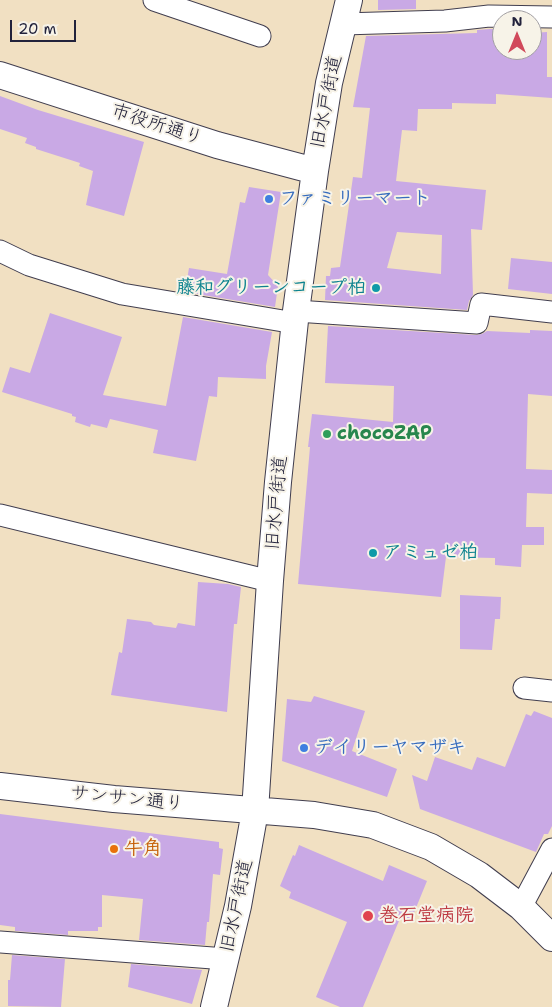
<!DOCTYPE html>
<meta charset="utf-8">
<style>
body{margin:0}
#map{position:relative;width:552px;height:1007px;overflow:hidden;background:#f1e0c2;font-family:"Shantell Sans",sans-serif}
canvas{display:block}
.north{position:absolute;left:492px;top:10px;width:50px;height:50px;box-sizing:border-box;background:#f7f3e8;border:1px solid #a29fa3;border-radius:50%;rotate:0deg;font-size:14px;font-weight:700;line-height:20px;text-align:center;color:#22223b}
.north::after{content:'';display:block;margin:auto;width:18px;height:22px;background:#d1495b;clip-path:polygon(50% 0,100% 100%,50% 72%,0 100%)}
.scale{position:absolute;left:10px;top:20px;width:66px;height:22px;box-sizing:border-box;border:2px solid #22223b;border-top:0;padding-left:6px;font-size:15px;line-height:18px;white-space:nowrap;color:#22223b;-webkit-text-stroke:4px #f7f3e8;paint-order:stroke}
</style>
<div id="map">
<canvas width="552" height="1007"></canvas>
<div class="north">N</div>
<div class="scale">20 m</div>
</div>
<script>
const g = document.querySelector('canvas').getContext('2d');
g.lineJoin = 'round';
function fillPath(path, color) { g.fillStyle = color; g.fill(path, 'evenodd'); }
const toPath = rows => new Path2D(rows.map(r => 'M' + r).join(''));
function strokePath(path, color, width, dash) { g.strokeStyle = color; g.lineWidth = width; g.lineCap = dash ? 'butt' : 'round'; g.setLineDash(dash || []); g.stroke(path); }
function drawText(font, color, halo, rows, align = 'center') {
  g.font = font + ' "Shantell Sans","Klee One",sans-serif'; g.lineWidth = 4; g.setLineDash([]); g.textBaseline = 'middle'; g.strokeStyle = halo; g.fillStyle = color; for (const [text, x, y, turn = 0] of rows) {
    g.save(); g.translate(x, y); g.rotate((+turn || 0) * Math.PI / 180); g.textAlign = isNaN(turn) ? turn : align; if (halo) g.strokeText(text, 0, 0); g.fillText(text, 0, 0); g.restore();
  }
}
const building = toPath([
 [378,0,416,0,416,9,378,10],
 [490,29,502,29,502,50,532,50,532,33,547,32,547,77,552,77,552,98,496,94,496,104,452,103,452,109,418,109,417,131,402,130,396,181,486,190,482,230,471,229,473,295,469,301,467,310,325,300,326,276,330,276,331,268,340,267,353,177,362,178,370,108,353,107,366,36,477,33,477,30],
 [397,232,442,235,441,274,387,268],
 [0,96,38,110,144,142,124,216,86,205,93,171,79,166,80,163,36,149,36,147,25,143,27,138,0,129],
 [249,187,281,192,268,275,278,286,275,307,185,292,189,268,227,274,240,202,245,203],
 [511,258,552,262,552,294,508,289],
 [50,313,122,337,103,395,166,406,183,317,272,332,266,366,266,379,218,377,217,397,209,396,196,461,153,453,158,430,110,419,107,428,91,424,90,427,75,422,76,417,72,416,72,414,2,392,10,367,30,373],
 [328,326,476,335,482,334,487,331,530,333,530,330,552,331,552,396,528,394,526,469,552,470,552,494,527,493,526,527,544,527,544,545,522,545,521,567,495,565,495,558,446,557,441,597,298,584,310,447,308,447,312,414,393,422,394,386,325,383],
 [198,582,228,584,241,587,237,624,234,624,227,712,111,695,119,652,122,653,127,619,151,622,154,625,176,628,178,623,195,626],
 [460,595,501,597,500,619,495,619,492,650,460,649],
 [314,696,365,711,352,751,397,769,387,797,282,761,287,699,311,702],
 [534,711,552,718,552,826,548,834,544,834,536,852,420,809,412,775,427,781,435,757,472,770,477,757,505,767,526,714,531,716],
 [0,814,219,842,219,848,223,849,220,875,213,874,209,922,207,922,205,945,139,940,143,899,102,895,102,927,98,927,98,931,68,931,68,935,15,931,15,927,0,925],
 [299,845,383,881,389,865,427,881,411,920,401,916,363,1007,340,1007,316,997,347,922,289,898,291,892,280,886,293,855,295,856],
 [12,955,65,959,61,1007,8,1006,8,980,10,980],
 [131,964,202,970,192,1004,128,987]
]);
const minor = toPath([
 [154,0,260,36],
 [343,24,445,21,489,16,552,17],
 [0,251,29,265,122,294,295,323],
 [296,311,477,323,481,304,552,312],
 [0,515,270,581],
 [524,688,552,691],
 [521,907,552,849],
 [0,942,226,959]
]);
const tertiary = toPath([
 [0,75,217,145,315,171],
 [0,786,114,799,314,815,373,825,431,847,479,875,521,907,552,938],
 [214,1007,238,906,255,811,270,581,278,482,296,311,315,171,329,83,349,0]
]);
const markers = [
 [269,199,5,"#3f7fe0"],
 [376,288,5,"#0f9aa8"],
 [327,434,5,"#2e9e5b"],
 [373,553,5,"#0f9aa8"],
 [304,748,5,"#3f7fe0"],
 [114,849,5,"#e8710a"],
 [368,916,6,"#e0444e"]
];
const streetNames = [
 ["旧水戸街道",327,102,-79],
 ["市役所通り",157,125,18],
 ["旧水戸街道",277,503,-85],
 ["サンサン通り",127,799,6],
 ["旧水戸街道",237,906,-78]
];
const shopNames = [
 ["ファミリーマート",279,199],
 ["デイリーヤマザキ",314,748]
];
const cultureNames = [
 ["藤和グリーンコープ柏",366,288],
 ["アミュゼ柏",383,553,"left"]
];
const leisureNames = [
 ["chocoZAP",337,434]
];
const foodNames = [
 ["牛角",124,849]
];
const healthNames = [
 ["巻石堂病院",379,916]
];
fillPath(building, '#c9a9e5');
strokePath(minor, '#413e4f', 23);
strokePath(tertiary, '#413e4f', 28);
strokePath(minor, '#fff', 21);
strokePath(tertiary, '#fff', 26);
for (const [x, y, r, color] of markers) { const dot = new Path2D(); dot.arc(x, y, r, 0, 2 * Math.PI); g.fillStyle = color; g.fill(dot); strokePath(dot, '#f7f3e8', 2); }
drawText('19px', '#22223b', '#f7f3e8', streetNames);
drawText('bold 19px', '#366cbe', '#f7f3e8', shopNames, 'left');
drawText('bold 19px', '#0d838f', '#f7f3e8', cultureNames, 'right');
drawText('bold 19px', '#27864d', '#f7f3e8', leisureNames, 'left');
drawText('bold 19px', '#c56008', '#f7f3e8', foodNames, 'left');
drawText('bold 19px', '#be3a42', '#f7f3e8', healthNames, 'left');
</script>
